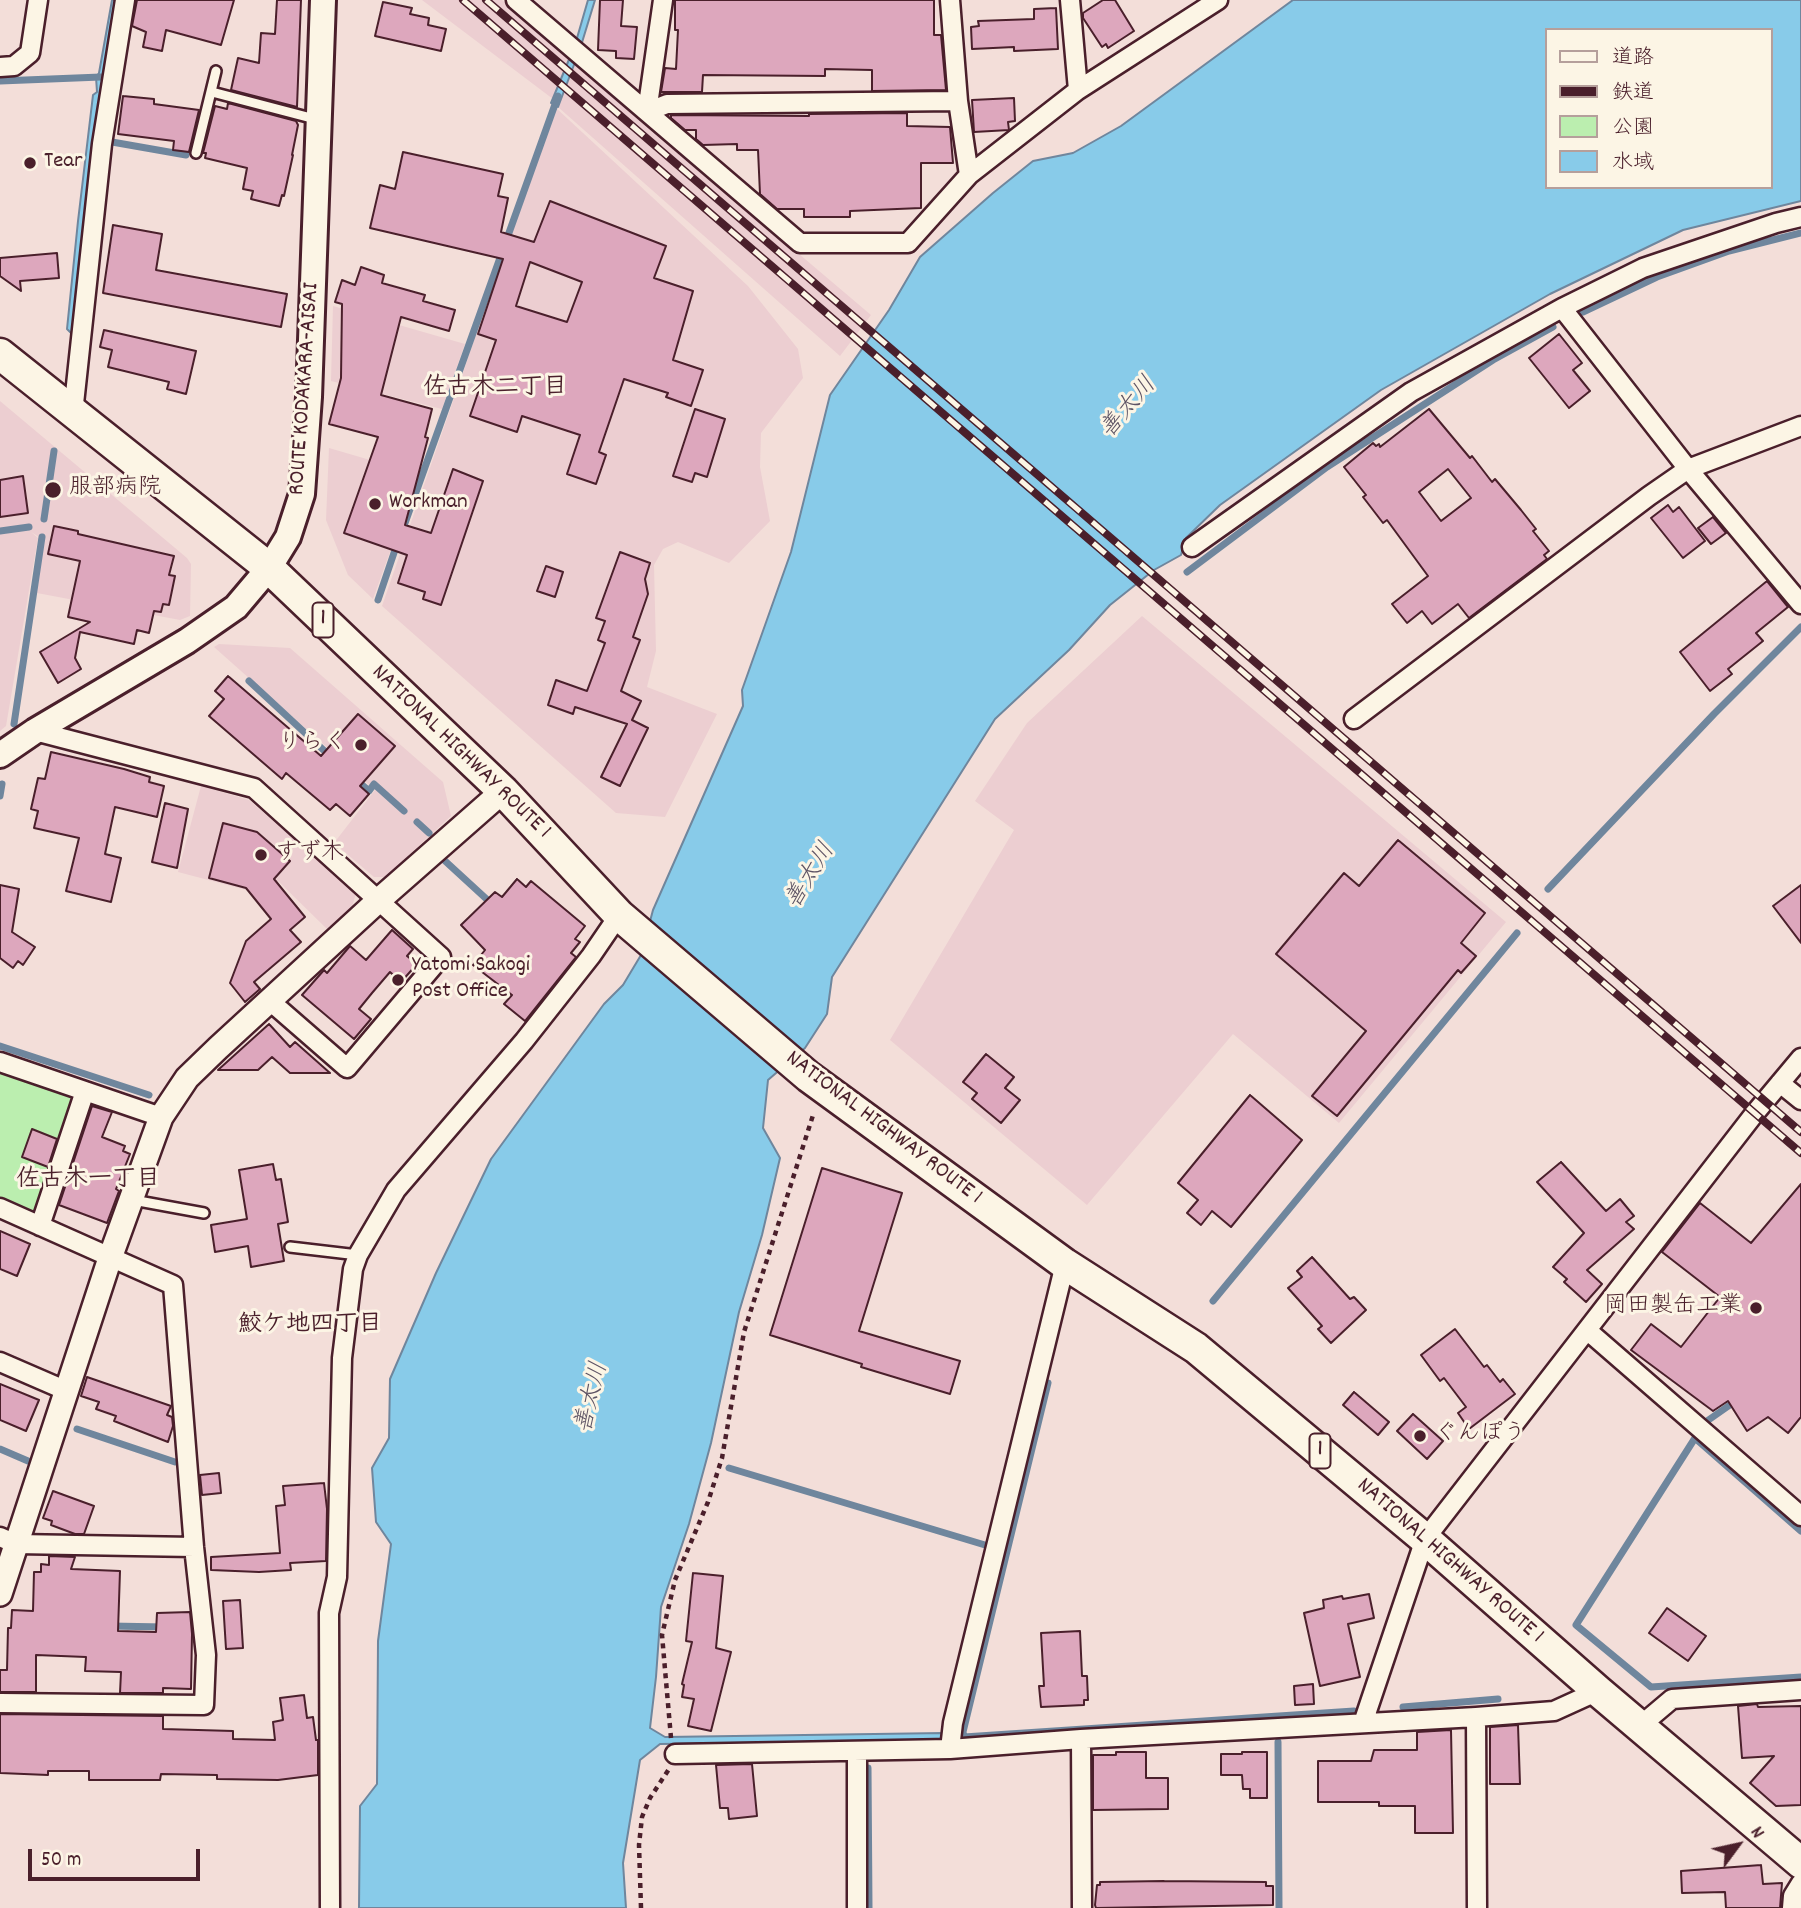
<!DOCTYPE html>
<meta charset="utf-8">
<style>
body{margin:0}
#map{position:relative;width:1801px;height:1908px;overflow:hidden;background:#f3ded9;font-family:Dekko,"Klee One",sans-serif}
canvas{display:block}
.legend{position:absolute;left:1545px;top:28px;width:228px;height:161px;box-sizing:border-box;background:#fcf5e5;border:2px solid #b59f9b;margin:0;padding:9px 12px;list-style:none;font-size:21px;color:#4a1f2b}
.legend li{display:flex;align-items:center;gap:14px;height:35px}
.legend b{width:35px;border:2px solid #b59f9b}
.north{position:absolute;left:1703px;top:1810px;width:70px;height:70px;-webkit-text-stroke:5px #fcf5e5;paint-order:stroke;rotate:57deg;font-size:19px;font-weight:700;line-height:28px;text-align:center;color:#4a1f2b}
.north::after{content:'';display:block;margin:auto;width:24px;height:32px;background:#4a1f2b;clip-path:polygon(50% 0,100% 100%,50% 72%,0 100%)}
.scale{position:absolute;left:28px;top:1849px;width:172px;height:32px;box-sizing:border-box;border:4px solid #4a1f2b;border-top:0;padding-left:9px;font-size:21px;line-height:24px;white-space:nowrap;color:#4a1f2b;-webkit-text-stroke:5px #fcf5e5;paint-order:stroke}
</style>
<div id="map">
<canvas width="1801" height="1908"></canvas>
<ul class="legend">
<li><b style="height:9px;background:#fcf5e5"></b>道路</li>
<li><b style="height:9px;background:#4a1f2b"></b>鉄道</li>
<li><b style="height:19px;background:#bbeeaf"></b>公園</li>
<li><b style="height:19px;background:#88cbe9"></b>水域</li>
</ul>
<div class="north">N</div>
<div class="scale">50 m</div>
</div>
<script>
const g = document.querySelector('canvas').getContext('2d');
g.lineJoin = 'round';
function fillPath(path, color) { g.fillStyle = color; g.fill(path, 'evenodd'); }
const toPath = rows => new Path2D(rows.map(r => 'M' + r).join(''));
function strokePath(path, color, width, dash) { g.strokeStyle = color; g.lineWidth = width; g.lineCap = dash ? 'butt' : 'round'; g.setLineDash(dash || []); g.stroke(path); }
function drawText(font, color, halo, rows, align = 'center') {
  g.font = font + ' Dekko,"Klee One",sans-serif'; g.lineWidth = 6; g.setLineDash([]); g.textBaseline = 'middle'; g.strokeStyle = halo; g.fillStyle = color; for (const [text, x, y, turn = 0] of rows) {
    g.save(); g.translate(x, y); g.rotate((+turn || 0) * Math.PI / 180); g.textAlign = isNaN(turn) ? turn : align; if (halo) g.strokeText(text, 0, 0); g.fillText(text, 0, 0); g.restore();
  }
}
const built = toPath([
 [422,0,502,0,569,58,553,99],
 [575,64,871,315,840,356,558,107],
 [555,107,748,286,798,349,803,378,761,433,760,467,770,521,729,563,678,542,663,549,654,565,656,651,647,687,717,714,665,817,616,813,382,606],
 [333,306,465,344,442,409,331,381],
 [0,401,187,558,191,564,190,616,180,620,37,593,44,540,31,532,38,538,34,561,6,726,0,731,0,534,29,530,26,528,0,531],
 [329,448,418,474,373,599,348,575,326,520],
 [1142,616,1506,922,1339,1123,1233,1034,1087,1205,890,1040,1014,830,975,801,1027,723],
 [219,644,290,648,443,782,451,816,385,877,374,877,334,843,375,790,214,647],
 [201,786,249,800,356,893,352,907,327,929,278,881,254,892,178,872]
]);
const green = toPath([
 [0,1071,75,1096,38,1213,0,1197]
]);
const water = toPath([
 [112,0,117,0,74,336,67,329,78,221,93,95,97,92,96,77,99,73,112,0],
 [588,0,595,0,580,49,558,107,551,103,575,45,588,0],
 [1293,0,1801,0,1801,201,1683,230,1550,294,1381,390,1220,505,1186,538,1181,555,1154,570,1110,605,1069,650,995,719,832,977,827,1014,805,1048,768,1080,763,1128,780,1158,762,1235,739,1312,711,1443,689,1524,661,1607,656,1677,650,1728,665,1737,944,1733,941,1740,660,1744,640,1760,623,1863,626,1908,359,1908,360,1806,377,1784,378,1641,391,1544,376,1522,372,1468,389,1438,390,1379,436,1273,491,1159,604,1004,623,985,641,955,653,910,743,706,742,690,791,552,830,395,889,310,920,257,993,193,1033,161,1073,153,1121,126,1293,0],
 [1547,30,1771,30,1771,187,1547,187,1547,30]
]);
const stream = toPath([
 [0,81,101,77],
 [112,142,186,155],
 [1583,312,1657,277,1729,251,1801,233],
 [44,519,54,451],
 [405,523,558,96],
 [0,531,29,527],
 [1187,572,1327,467,1493,360,1553,327],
 [378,600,397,544],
 [249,681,331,757],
 [14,724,42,537],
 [355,779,369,791,374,784,404,811],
 [0,796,2,784],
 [417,822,429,833],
 [444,860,493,905],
 [1548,889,1714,714,1801,627],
 [0,1046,149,1095],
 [1213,1301,1517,933],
 [1048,1383,963,1732,964,1737,1354,1711],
 [1707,1421,1737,1400],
 [77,1429,175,1462],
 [0,1449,28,1461],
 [729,1468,985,1545],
 [1801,1531,1695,1438,1576,1625,1651,1687,1801,1677],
 [110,1626,165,1627],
 [1403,1707,1498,1699],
 [1278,1742,1279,1908],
 [868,1768,869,1908]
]);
const building = toPath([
 [137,0,234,0,221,45,166,30,162,51,143,47,146,32,132,26,137,0],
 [277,0,301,0,297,107,231,90,238,58,259,63,261,33,275,34,277,0],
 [600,0,623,0,621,26,637,27,634,59,616,58,616,51,598,50,600,0],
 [675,0,934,0,934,35,941,35,946,90,872,91,872,70,825,69,825,76,703,75,702,92,661,92,665,68,676,69,678,30,675,30,675,0],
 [1103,0,1115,0,1134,31,1108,48,1106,44,1102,47,1083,18,1083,13,1103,0],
 [383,2,412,8,410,14,429,18,428,25,446,29,441,51,375,36,383,2],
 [1056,8,1058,49,1014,51,1014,47,972,49,971,27,979,26,978,21,1034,19,1034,9,1056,8],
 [123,96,154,99,154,104,199,110,189,152,173,150,174,141,118,134,123,96],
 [1014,98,1015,121,1008,122,1009,130,974,132,972,100,1014,98],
 [228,103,296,121,298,125,292,155,293,155,284,196,282,195,279,206,251,199,253,191,243,189,247,168,205,158,206,153,203,153,215,106,227,109,228,103],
 [907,113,907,126,950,127,953,163,921,163,921,208,850,211,850,217,804,217,804,209,777,209,760,194,758,150,737,150,737,144,703,145,696,139,696,130,685,130,671,118,671,115,809,116,809,114,907,113],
 [403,152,503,174,498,196,508,198,501,232,534,242,550,201,666,246,654,278,693,291,673,360,703,370,691,406,666,397,668,393,624,379,599,452,606,455,596,484,567,474,580,435,522,416,517,432,470,416,496,340,478,334,503,259,370,228,380,185,395,189,403,152],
 [530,262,582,282,567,322,516,306,530,262],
 [113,225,162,234,156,270,287,294,281,327,103,293,113,225],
 [57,253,59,278,20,281,21,291,0,276,0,258,57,253],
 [361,267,384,275,382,283,425,295,423,301,455,310,449,331,401,317,381,395,432,409,425,437,428,438,405,525,431,533,453,469,483,481,441,605,423,599,425,592,398,583,407,555,344,533,378,437,329,424,341,378,342,304,335,302,342,280,355,285,361,267],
 [104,330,196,351,186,394,167,389,169,382,108,367,112,350,100,347,104,330],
 [1559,334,1582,363,1573,370,1590,391,1569,408,1529,358,1559,334],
 [695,409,725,419,707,477,695,473,692,482,673,476,695,409],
 [1429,409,1470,458,1472,456,1492,482,1495,479,1521,510,1536,529,1533,531,1549,551,1544,555,1547,559,1469,618,1458,604,1432,624,1422,611,1407,623,1392,604,1428,576,1387,520,1383,523,1363,497,1366,495,1344,467,1373,443,1376,446,1379,444,1380,447,1429,409],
 [1448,469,1471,498,1441,521,1419,492,1448,469],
 [23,476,28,513,0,517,0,480,23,476],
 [1668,505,1673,512,1679,507,1705,541,1683,558,1651,518,1668,505],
 [1713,517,1726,533,1711,544,1698,528,1713,517],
 [54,526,78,531,78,534,174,556,169,575,175,576,169,605,163,604,161,612,154,611,149,633,137,630,134,644,80,632,75,658,81,669,58,683,40,652,90,622,68,617,80,561,48,554,54,526],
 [620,552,650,563,645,579,648,594,633,637,640,640,621,691,641,701,632,720,648,728,620,786,601,777,627,724,575,707,573,714,548,705,556,680,587,691,605,643,598,640,605,621,596,618,620,552],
 [546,566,563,572,555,597,537,591,546,566],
 [1767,581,1788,607,1756,633,1763,641,1728,669,1732,674,1710,691,1680,652,1767,581],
 [228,676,321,756,358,714,395,746,360,786,369,794,350,816,336,804,330,810,286,773,282,779,209,716,224,699,215,691,228,676],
 [51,752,124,769,150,777,149,782,164,786,157,817,115,807,105,854,121,858,111,902,66,891,79,838,34,828,38,811,31,809,38,778,45,779,51,752],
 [165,803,188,809,177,868,152,862,165,803],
 [223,823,257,832,290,861,274,879,305,917,290,930,301,942,254,982,260,989,245,1002,230,983,246,941,271,919,246,888,209,878,223,823],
 [1398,840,1485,913,1461,943,1476,956,1461,973,1458,970,1337,1116,1312,1096,1366,1031,1276,954,1344,873,1359,886,1398,840],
 [517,879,526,887,531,881,585,926,575,939,580,942,571,953,576,957,525,1021,504,1004,512,995,473,965,485,950,461,925,495,892,502,897,517,879],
 [0,885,19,889,12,932,35,947,23,965,18,961,13,968,0,958,0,885],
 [1801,885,1801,943,1773,906,1801,885],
 [392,930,413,949,407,956,417,964,401,982,390,972,372,993,359,1009,371,1019,354,1039,302,995,324,970,327,973,350,946,366,960,392,930],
 [269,1024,290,1047,295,1042,330,1073,290,1073,272,1057,258,1070,218,1070,269,1024],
 [986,1054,1014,1077,1005,1088,1020,1100,1001,1123,972,1099,977,1093,963,1082,986,1054],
 [1250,1095,1302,1140,1231,1227,1212,1211,1201,1225,1187,1213,1198,1200,1178,1183,1250,1095],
 [92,1106,112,1112,102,1137,125,1146,123,1151,130,1154,116,1189,119,1191,107,1223,59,1205,92,1106],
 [32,1129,57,1139,48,1167,22,1157,32,1129],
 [1561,1162,1606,1211,1620,1199,1634,1216,1626,1222,1634,1229,1587,1270,1602,1284,1586,1302,1564,1282,1567,1279,1553,1267,1584,1233,1537,1182,1561,1162],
 [273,1164,276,1180,281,1179,288,1222,278,1224,284,1261,251,1267,248,1246,215,1252,211,1225,247,1219,239,1170,273,1164],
 [822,1168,902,1193,859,1331,960,1361,950,1394,861,1367,862,1364,770,1335,822,1168],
 [1801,1184,1801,1417,1788,1433,1768,1417,1747,1431,1728,1401,1713,1411,1631,1350,1651,1324,1681,1347,1720,1297,1662,1252,1700,1203,1751,1243,1801,1184],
 [0,1231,30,1244,17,1276,0,1269,0,1231],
 [1312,1257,1350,1299,1354,1297,1366,1310,1331,1343,1318,1329,1322,1326,1288,1288,1302,1277,1297,1271,1312,1257],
 [1455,1329,1484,1367,1487,1365,1500,1382,1503,1379,1515,1394,1469,1429,1458,1413,1466,1407,1444,1378,1440,1381,1421,1355,1455,1329],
 [87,1377,171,1406,167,1415,172,1417,173,1426,168,1442,114,1421,116,1416,96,1409,99,1402,81,1396,87,1377],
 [0,1384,39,1400,26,1431,0,1420,0,1384],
 [1354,1392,1389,1422,1378,1435,1343,1405,1354,1392],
 [1413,1414,1443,1441,1427,1459,1397,1431,1413,1414],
 [219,1473,221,1493,202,1495,200,1475,219,1473],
 [324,1483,327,1509,326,1561,290,1563,291,1570,259,1572,211,1570,211,1557,280,1553,276,1506,285,1505,283,1486,324,1483],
 [53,1491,94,1506,84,1534,75,1534,51,1525,52,1521,43,1518,53,1491],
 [49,1556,75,1557,71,1569,120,1571,118,1631,156,1632,157,1613,190,1612,192,1634,191,1689,163,1688,163,1693,120,1693,121,1672,85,1671,86,1657,36,1655,36,1692,0,1692,0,1670,7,1670,8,1628,11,1628,12,1610,33,1611,34,1572,41,1572,41,1564,49,1565,49,1556],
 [693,1573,723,1576,716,1648,731,1652,711,1731,688,1726,694,1699,682,1697,684,1685,682,1684,692,1642,686,1641,693,1573],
 [1369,1594,1374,1618,1348,1624,1360,1677,1320,1686,1304,1613,1324,1608,1323,1600,1342,1596,1343,1599,1369,1594],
 [240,1600,243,1648,226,1649,223,1601,240,1600],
 [1667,1608,1706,1636,1688,1661,1649,1633,1667,1608],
 [1080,1631,1082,1676,1087,1676,1088,1700,1084,1700,1084,1705,1041,1707,1039,1686,1044,1686,1041,1633,1080,1631],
 [1313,1684,1314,1704,1295,1705,1294,1686,1313,1684],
 [304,1695,307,1718,313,1717,316,1740,318,1740,318,1775,278,1780,217,1779,217,1775,161,1774,160,1780,89,1780,89,1771,48,1771,48,1775,0,1773,0,1714,163,1716,163,1729,233,1731,233,1739,275,1740,273,1722,283,1720,280,1698,304,1695],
 [1757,1704,1758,1707,1801,1706,1801,1805,1776,1806,1750,1783,1774,1756,1742,1758,1738,1706,1757,1704],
 [1518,1725,1520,1784,1490,1784,1490,1727,1518,1725],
 [1451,1730,1453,1833,1415,1833,1415,1806,1379,1806,1379,1802,1318,1802,1318,1761,1371,1761,1374,1750,1417,1750,1417,1732,1451,1730],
 [1116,1752,1146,1752,1146,1778,1168,1778,1168,1809,1093,1810,1093,1755,1116,1755,1116,1752],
 [1242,1752,1267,1752,1267,1798,1250,1798,1250,1789,1243,1789,1242,1775,1221,1775,1221,1754,1242,1754,1242,1752],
 [752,1764,757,1816,729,1819,728,1808,720,1808,716,1765,752,1764],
 [1761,1865,1763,1884,1782,1883,1780,1908,1726,1908,1725,1892,1682,1893,1681,1871,1761,1865],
 [1164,1881,1266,1882,1266,1886,1273,1886,1273,1905,1096,1908,1095,1905,1097,1885,1100,1885,1100,1882,1164,1881]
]);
const path = toPath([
 [671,1738,662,1635,675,1580,708,1502,722,1458,744,1332,814,1112],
 [641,1908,639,1845,642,1817,650,1798,669,1769]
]);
const service = toPath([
 [212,92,315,119],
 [196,153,216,71],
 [133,1200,204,1213],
 [290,1247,358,1255]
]);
const minor = toPath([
 [516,0,800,243,908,243,969,175,1078,90,1218,0],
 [950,0,958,101,969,175],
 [1070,0,1078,90],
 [0,67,14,66,30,53,38,0],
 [647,112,667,104,958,101],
 [647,112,663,0],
 [1562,308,1688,469,1801,604],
 [73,413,102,144,125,0],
 [1192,547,1411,392,1562,308,1643,268,1776,223,1801,217],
 [1354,719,1649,496,1688,469,1801,426],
 [35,731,254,788,441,957,347,1068,270,1001],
 [0,1062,161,1117],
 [1780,1083,1801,1100],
 [0,1208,173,1285,194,1547,206,1655,204,1705,0,1703],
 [40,1226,85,1091],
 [1588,1331,1801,1516],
 [0,1362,67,1391],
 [0,1537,16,1544,194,1547],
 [1476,1717,1477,1908],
 [1363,1723,1425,1539,1755,1113,1801,1058],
 [1640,1726,1672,1699,1801,1690],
 [1081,1739,1082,1908],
 [950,1749,953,1723,1065,1264],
 [857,1751,857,1908],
 [675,1754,950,1749,1081,1739,1476,1717,1554,1711,1598,1691],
 [330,1908,329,1613,337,1577,342,1358,353,1269,358,1255,396,1190,524,1041,591,956,619,915],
 [1792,1908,1793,1896,1801,1883]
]);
const tertiary = toPath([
 [0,1594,110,1258,161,1117,187,1078,218,1048,379,900,503,791]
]);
const secondary = toPath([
 [0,755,35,731,187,641,236,607,269,568,288,537,302,494,309,397,323,0]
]);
const trunk = toPath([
 [0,354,269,568,503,791,619,915,809,1077,1065,1264,1196,1348,1425,1539,1598,1691,1801,1863]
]);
const rail = toPath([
 [463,0,1801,1153],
 [486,0,1801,1132]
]);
const markers = [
 [30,163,7,"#4a1f2b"],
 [53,490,9,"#4a1f2b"],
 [375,504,7,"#4a1f2b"],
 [361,745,7,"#4a1f2b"],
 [261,855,7,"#4a1f2b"],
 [398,980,7,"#4a1f2b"],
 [1756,1308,7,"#4a1f2b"],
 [1420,1436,7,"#4a1f2b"]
];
const shields = [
 [323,620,21],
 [1320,1451,21]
];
const shieldNames = [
 ["1",323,620],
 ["1",1320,1451]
];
const poiNames = [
 ["Tear",44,163],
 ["服部病院",69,490],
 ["Workman",389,504],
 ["りらく",347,745,"right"],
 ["すず木",275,855],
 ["Yatomi Sakogi",412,967],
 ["Post Office",412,993],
 ["岡田製缶工業",1742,1308,"right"],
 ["ぐんぽう",1434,1436]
];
const streetNames = [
 ["ROUTE KODAKARA-AISAI",306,389,-86],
 ["NATIONAL HIGHWAY ROUTE 1",460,753,44],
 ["NATIONAL HIGHWAY ROUTE 1",883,1129,37],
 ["NATIONAL HIGHWAY ROUTE 1",1449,1562,41]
];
const neighbourhoodNames = [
 ["佐古木二丁目",495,390],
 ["佐古木一丁目",88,1182],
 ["鮫ケ地四丁目",310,1327]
];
const waterNames = [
 ["善太川",1130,409,-49],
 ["善太川",812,877,-58],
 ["善太川",594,1398,-76]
];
fillPath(built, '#ecced1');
fillPath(green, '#bbeeaf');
fillPath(water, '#88cbe9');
strokePath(water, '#6f869d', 2);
strokePath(stream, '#6f869d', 7);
fillPath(building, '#dda7bd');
strokePath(building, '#4a1f2b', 2);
strokePath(service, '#4a1f2b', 14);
strokePath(minor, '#4a1f2b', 23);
strokePath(tertiary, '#4a1f2b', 28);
strokePath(secondary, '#4a1f2b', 30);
strokePath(trunk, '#4a1f2b', 35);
strokePath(path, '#4a1f2b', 4.5, [5, 5]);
strokePath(service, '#fcf5e5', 9);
strokePath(minor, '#fcf5e5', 18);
strokePath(tertiary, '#fcf5e5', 23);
strokePath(secondary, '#fcf5e5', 24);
strokePath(trunk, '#fcf5e5', 30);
strokePath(rail, '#4a1f2b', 8);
strokePath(rail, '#fcf5e5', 5, [16]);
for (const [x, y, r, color] of markers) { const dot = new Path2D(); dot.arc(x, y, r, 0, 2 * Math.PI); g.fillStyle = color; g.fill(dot); strokePath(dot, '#fcf5e5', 2.5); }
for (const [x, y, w] of shields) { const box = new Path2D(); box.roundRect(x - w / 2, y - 17.5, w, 35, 5); g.fillStyle = '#fcf5e5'; g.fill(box); strokePath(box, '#4a1f2b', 2); }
drawText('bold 21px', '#4a1f2b', null, shieldNames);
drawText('23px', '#4a1f2b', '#fcf5e5', poiNames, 'left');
drawText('23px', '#4a1f2b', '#fcf5e5', streetNames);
drawText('bold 24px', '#4a1f2b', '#fcf5e5', neighbourhoodNames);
drawText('italic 24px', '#5d5364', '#fcf5e5', waterNames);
</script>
